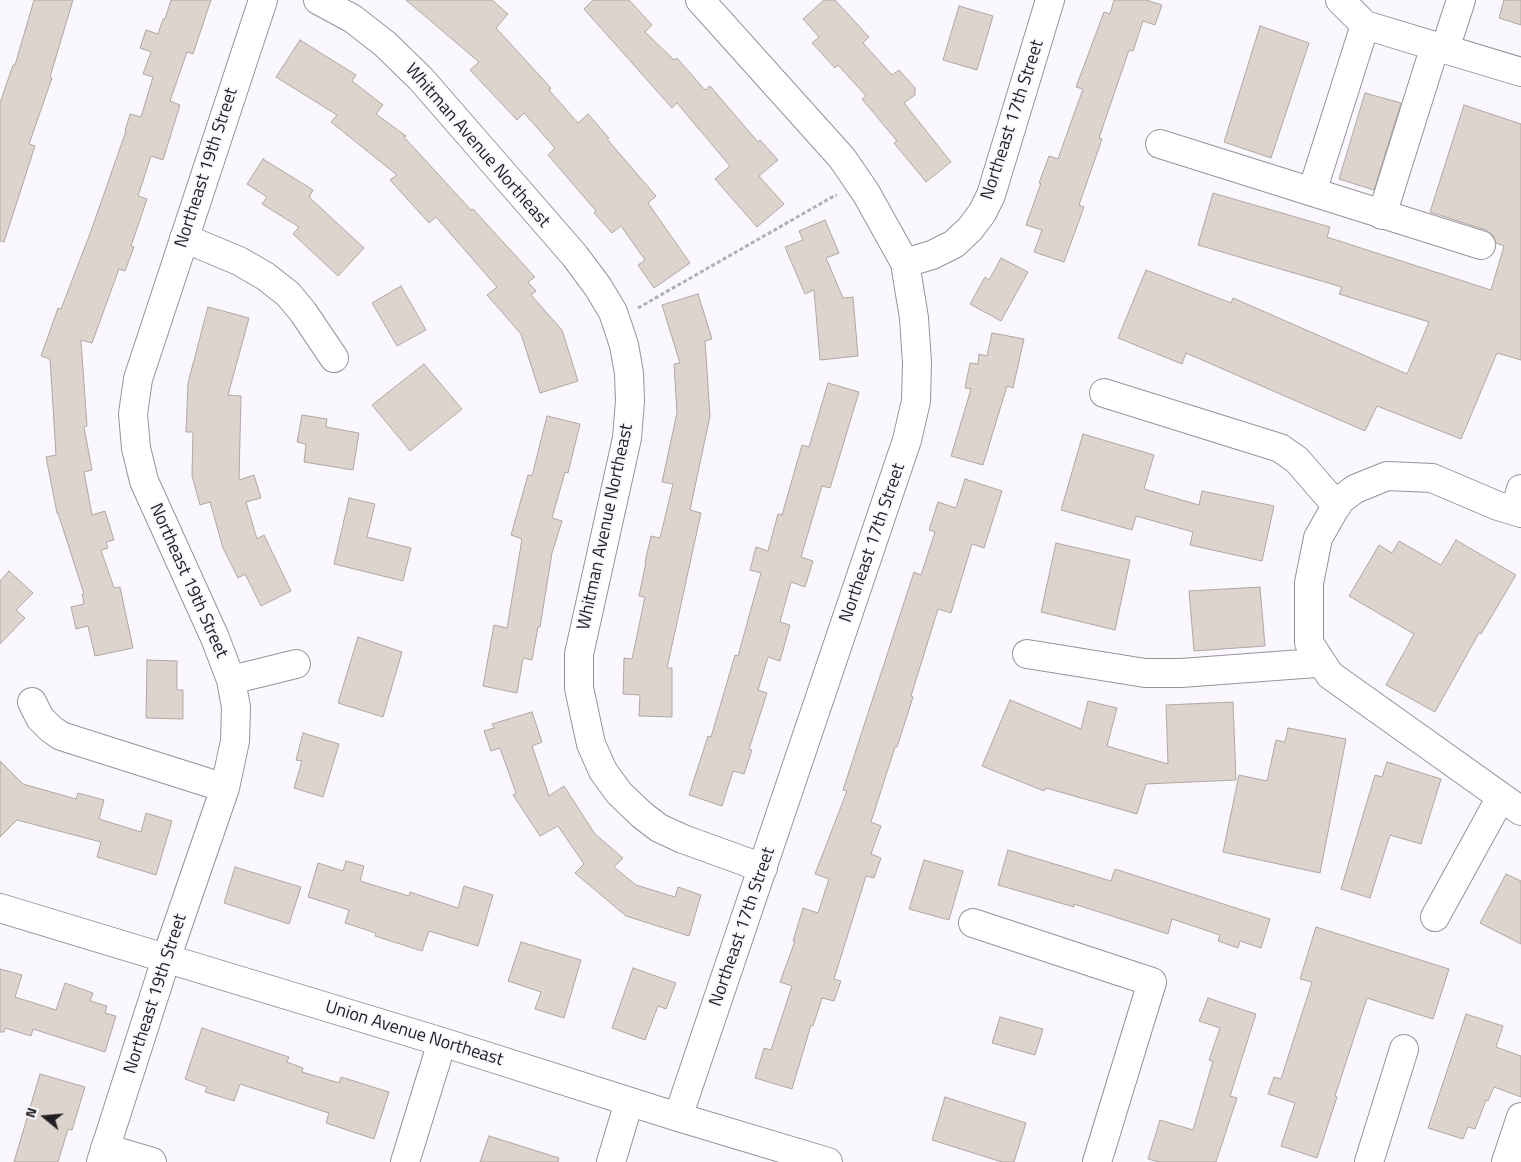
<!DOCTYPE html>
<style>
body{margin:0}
#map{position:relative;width:1521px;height:1162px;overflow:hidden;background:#faf7fe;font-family:"Titillium Web",sans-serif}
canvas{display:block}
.north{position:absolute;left:20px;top:1092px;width:50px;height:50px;-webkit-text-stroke:4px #faf7fe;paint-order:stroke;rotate:287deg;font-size:14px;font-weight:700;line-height:20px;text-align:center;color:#201f22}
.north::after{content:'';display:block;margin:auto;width:18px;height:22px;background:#201f22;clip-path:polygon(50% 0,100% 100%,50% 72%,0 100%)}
</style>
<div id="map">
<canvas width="1521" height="1162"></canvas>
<div class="north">N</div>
</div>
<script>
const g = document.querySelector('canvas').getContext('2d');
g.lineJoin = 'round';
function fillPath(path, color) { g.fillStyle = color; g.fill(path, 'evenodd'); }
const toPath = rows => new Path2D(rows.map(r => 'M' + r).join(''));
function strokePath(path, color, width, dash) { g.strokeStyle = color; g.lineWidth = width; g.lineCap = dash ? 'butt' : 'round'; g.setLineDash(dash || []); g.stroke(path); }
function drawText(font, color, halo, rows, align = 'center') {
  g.font = font + ' "Titillium Web",sans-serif'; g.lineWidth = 4; g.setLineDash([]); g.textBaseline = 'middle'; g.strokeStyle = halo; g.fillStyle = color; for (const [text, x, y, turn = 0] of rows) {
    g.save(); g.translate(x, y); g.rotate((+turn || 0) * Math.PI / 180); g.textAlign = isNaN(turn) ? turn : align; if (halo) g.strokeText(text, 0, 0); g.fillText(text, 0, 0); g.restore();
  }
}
const building = toPath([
 [34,0,73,0,50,77,52,78,29,144,35,146,4,242,0,241,0,103,13,65,15,65,34,0],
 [171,0,211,0,193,54,187,52,170,101,180,105,163,160,151,156,138,196,147,199,131,246,134,247,125,271,119,269,92,343,81,340,87,426,84,427,92,470,84,472,92,515,105,511,114,540,106,542,108,548,101,550,114,588,120,587,133,648,95,656,88,626,76,629,71,607,84,604,82,594,84,594,58,513,57,513,46,457,56,455,50,359,41,356,58,308,61,309,91,231,126,131,125,131,130,114,141,117,153,77,143,74,151,52,140,48,146,30,158,34,163,19,165,19,171,0],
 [406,0,492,0,508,14,496,28,551,88,549,90,578,123,588,114,609,138,607,139,656,196,648,203,690,263,654,288,638,265,645,260,621,226,612,233,594,213,596,211,548,155,555,148,524,113,517,120,470,70,479,62,406,0],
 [593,0,629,0,652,25,645,32,674,60,677,58,705,90,710,86,758,142,760,140,778,160,759,176,784,204,757,227,715,179,730,166,677,103,672,108,584,9,593,0],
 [824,0,835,0,869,37,863,43,892,75,899,70,915,88,915,95,904,103,951,162,926,182,894,143,897,141,862,99,866,96,838,65,835,68,812,43,819,37,803,19,824,0],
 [1114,0,1146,0,1162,5,1155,25,1143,21,1133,51,1129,50,1099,138,1102,139,1079,205,1084,207,1064,262,1034,252,1042,230,1026,225,1041,183,1039,183,1049,156,1058,159,1069,128,1083,89,1076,87,1104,12,1110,14,1114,0],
 [1504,0,1521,0,1521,25,1499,18,1504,0],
 [959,6,993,16,977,70,943,60,959,6],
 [1260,26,1309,43,1271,158,1224,142,1260,26],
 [300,40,356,75,352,81,383,105,376,114,406,136,404,137,471,210,473,209,535,277,528,282,536,291,531,295,562,330,578,381,540,393,521,334,487,295,497,287,436,217,429,223,390,180,397,175,331,122,337,115,276,77,300,40],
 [1365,93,1401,103,1374,190,1339,179,1365,93],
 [1464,105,1521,124,1521,360,1497,353,1461,439,1377,406,1365,431,1186,353,1182,364,1118,338,1146,270,1231,303,1233,298,1407,374,1429,322,1339,294,1342,287,1198,245,1213,193,1330,227,1327,237,1491,290,1504,246,1496,243,1493,235,1486,230,1430,212,1464,105],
 [263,159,313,190,309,197,364,248,338,276,293,234,299,227,262,204,267,197,247,184,263,159],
 [825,220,839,253,826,258,843,298,853,297,858,356,820,360,814,290,805,294,785,247,803,240,799,231,825,220],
 [1001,258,1028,272,1001,321,970,304,985,277,989,280,1001,258],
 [401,286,426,330,397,346,372,303,401,286],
 [698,294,712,339,705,341,710,416,690,510,701,513,667,668,672,668,672,717,639,716,640,695,623,694,624,658,632,659,645,597,639,596,646,562,645,562,651,536,660,538,673,484,662,482,677,413,674,364,680,363,662,305,698,294],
 [208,307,249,318,228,395,241,396,239,480,254,475,261,498,246,502,257,539,264,535,291,591,261,606,245,574,238,578,223,548,210,502,200,505,192,476,193,432,186,432,188,383,208,307],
 [992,333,1024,339,1013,388,1007,386,983,465,951,456,971,389,965,388,970,363,978,364,979,354,987,356,992,333],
 [424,364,462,409,410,451,372,405,424,364],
 [828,383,859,392,830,488,822,486,801,557,813,561,805,587,791,582,780,622,790,625,780,661,768,657,758,690,767,693,749,749,752,750,744,774,733,771,722,806,689,795,708,736,711,737,735,655,738,656,761,573,750,570,756,547,768,551,778,514,782,515,802,445,809,447,828,383],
 [302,415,327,419,326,427,359,433,353,470,304,462,306,444,297,442,302,415],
 [547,416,580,424,568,473,565,472,552,518,562,521,552,553,540,627,538,627,532,660,523,658,517,693,483,686,494,625,507,628,522,539,511,535,528,475,532,476,547,416],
 [1083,434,1154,455,1144,489,1199,505,1202,491,1274,506,1262,561,1190,545,1193,532,1136,516,1132,530,1061,510,1083,434],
 [965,479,1002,491,984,548,972,544,951,613,938,609,911,696,913,697,897,747,895,747,871,822,881,826,871,854,881,858,874,878,866,876,834,979,841,981,834,1001,822,998,813,1026,811,1025,792,1089,755,1078,764,1048,771,1050,792,986,780,982,795,941,793,941,803,908,818,913,829,879,815,874,847,791,843,790,914,572,921,575,935,532,929,530,938,502,956,508,965,479],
 [349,498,375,504,367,537,411,548,403,581,334,564,349,498],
 [1456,540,1516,575,1481,634,1479,633,1435,712,1386,685,1414,634,1349,596,1379,545,1392,553,1399,541,1441,565,1456,540],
 [1056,543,1130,560,1115,630,1041,612,1056,543],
 [9,571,33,593,16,610,25,618,0,644,0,581,9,571],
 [1260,587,1265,646,1194,651,1189,591,1260,587],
 [358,637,402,652,383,717,338,703,358,637],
 [147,660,177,661,177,690,183,690,183,719,146,718,147,660],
 [1010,700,1081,729,1088,701,1117,708,1107,746,1168,764,1166,705,1233,702,1236,780,1146,784,1137,814,1046,788,1044,791,982,766,1010,700],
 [532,712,542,742,532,746,549,796,564,786,595,834,623,858,614,867,636,885,675,897,678,887,701,895,689,936,626,916,575,873,584,864,558,826,540,836,513,795,516,793,500,748,491,751,484,731,494,728,492,724,532,712],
 [1288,728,1346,739,1320,873,1223,852,1239,775,1267,781,1276,740,1285,742,1288,728],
 [303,733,339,744,323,797,294,788,302,761,296,760,303,733],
 [0,761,23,784,76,799,78,793,104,800,99,819,141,832,146,813,172,821,156,875,97,857,101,842,17,820,0,837,0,761],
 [1387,762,1441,779,1421,844,1390,835,1370,898,1341,889,1375,775,1382,777,1387,762],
 [1008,850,1111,881,1115,869,1270,919,1261,948,1240,941,1238,948,1218,941,1220,935,1172,919,1168,934,1074,904,1074,907,998,885,1008,850],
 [924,860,963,871,949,920,909,909,924,860],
 [346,861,364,866,360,881,409,896,410,892,458,908,464,886,493,895,478,946,429,931,422,951,375,936,376,933,345,923,349,910,308,897,318,863,343,871,346,861],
 [235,867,301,887,289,924,224,903,235,867],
 [1506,874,1521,881,1521,944,1480,923,1506,874],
 [1316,927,1449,969,1433,1019,1367,998,1335,1096,1337,1097,1317,1158,1281,1146,1295,1103,1268,1094,1274,1077,1281,1079,1312,982,1300,979,1316,927],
 [521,942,581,960,564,1018,535,1009,541,992,508,981,521,942],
 [633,968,676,983,666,1009,658,1006,645,1040,612,1028,633,968],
 [0,969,22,975,15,997,56,1010,65,983,93,993,90,1001,107,1006,105,1013,116,1016,105,1052,33,1029,31,1036,5,1028,4,1032,0,1032,0,969],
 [1208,998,1256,1014,1230,1096,1237,1098,1216,1162,1159,1162,1148,1159,1160,1120,1193,1130,1213,1061,1209,1060,1220,1028,1199,1021,1208,998],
 [1466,1014,1503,1026,1496,1047,1521,1056,1521,1097,1494,1087,1488,1101,1486,1100,1475,1129,1468,1127,1463,1139,1428,1128,1466,1014],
 [1000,1017,1043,1029,1035,1055,992,1043,1000,1017],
 [202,1028,289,1057,287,1062,303,1068,302,1072,339,1083,341,1077,389,1092,374,1139,326,1123,329,1113,240,1084,234,1101,205,1092,207,1087,185,1079,202,1028],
 [40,1074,85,1087,72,1130,68,1129,58,1162,14,1162,40,1074],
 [945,1097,1026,1123,1014,1162,1002,1162,932,1140,945,1097],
 [489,1136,559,1158,558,1162,480,1162,489,1136]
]);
const path = toPath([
 [638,308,834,196,837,195]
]);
const minor = toPath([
 [318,0,353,19,385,44,421,79,575,256,598,287,613,312,624,345,629,373,630,401,627,438,579,654,579,688,591,744,603,771,619,793,642,815,659,828,683,839,763,868],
 [700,0,842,158,866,193,905,263],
 [1340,0,1365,25,1521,72],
 [1445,49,1461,0],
 [1160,144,1481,245],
 [1312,192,1365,25],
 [1382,215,1435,46],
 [184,238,239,261,265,276,288,294,303,312,334,358],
 [1104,393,1280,448,1297,460,1337,506],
 [1515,511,1521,489],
 [1521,513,1498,506,1432,478,1387,476,1355,489,1339,501,1318,538,1309,583,1309,643,1330,675,1521,811],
 [1027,654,1145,673,1181,673,1316,663,1320,661],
 [231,680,296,664],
 [32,702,40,718,51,729,61,736,225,788],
 [0,908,442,1042,678,1117,828,1162],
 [1435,917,1501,797],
 [973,923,1152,982,1097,1162],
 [678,1117,907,440,916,401,917,363,914,318,905,263,932,255,954,244,970,229,982,213,991,195,1050,0],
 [105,1148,152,1162],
 [101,1162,166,959,225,788,235,741,236,707,231,680,215,638,144,481,136,448,133,414,138,379,263,0],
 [405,1162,442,1042],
 [611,1162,629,1102],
 [1369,1162,1404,1049],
 [1506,1162,1521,1117]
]);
const streetNames = [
 ["Northeast 17th Street",1013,120,-72],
 ["Whitman Avenue Northeast",477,146,49],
 ["Northeast 19th Street",207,168,-72],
 ["Whitman Avenue Northeast",606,527,-78],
 ["Northeast 17th Street",873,543,-71],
 ["Northeast 19th Street",188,581,66],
 ["Northeast 17th Street",743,927,-71],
 ["Northeast 19th Street",156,994,-72],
 ["Union Avenue Northeast",414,1034,17]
];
fillPath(building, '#ddd4ce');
strokePath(building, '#b0a7a1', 1);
strokePath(minor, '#97939c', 30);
strokePath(path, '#b2b0b5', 3, [4, 2.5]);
strokePath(minor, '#fff', 28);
drawText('18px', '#201f22', '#faf7fe', streetNames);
</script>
